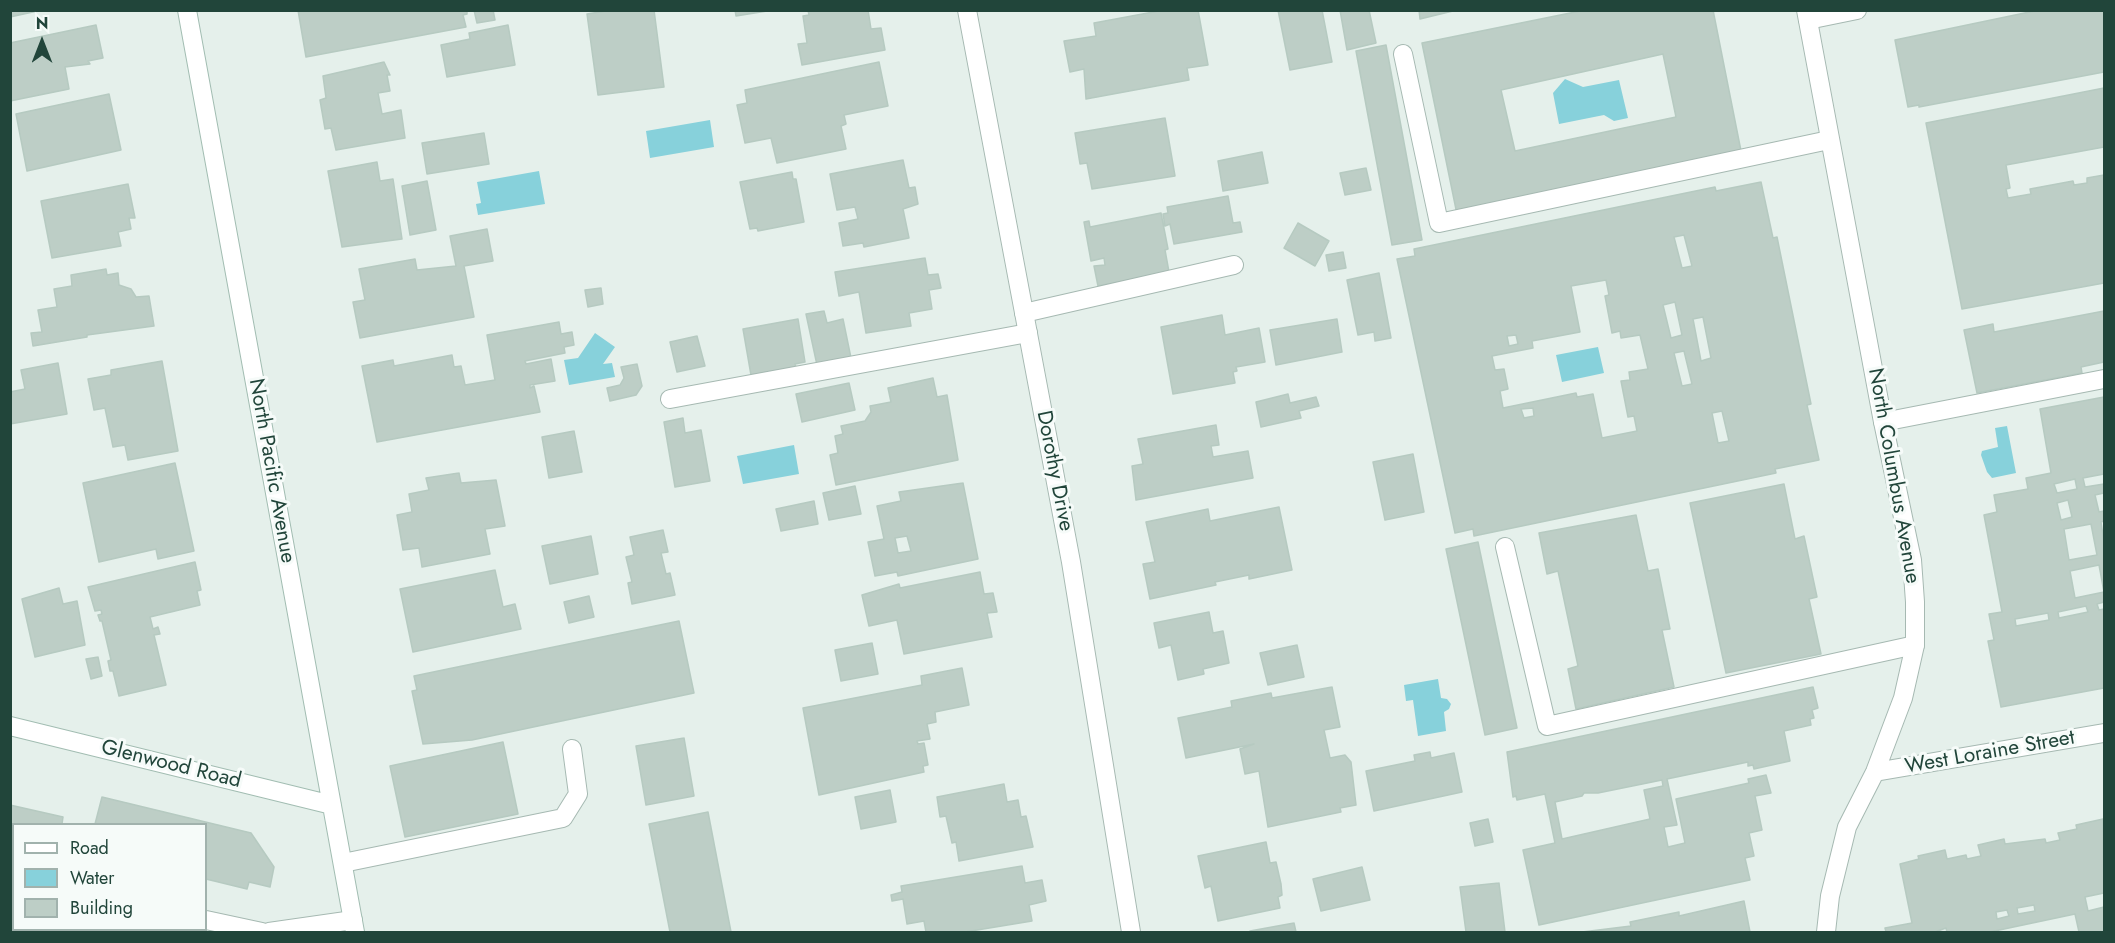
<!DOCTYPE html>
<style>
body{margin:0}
#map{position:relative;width:2115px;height:943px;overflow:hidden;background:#e5f0eb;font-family:Jost,sans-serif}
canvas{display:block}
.frame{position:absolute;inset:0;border:12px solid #21453a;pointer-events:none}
.legend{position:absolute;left:12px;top:823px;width:195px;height:108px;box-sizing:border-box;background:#f6fbf9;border:2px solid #a1b2ad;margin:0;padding:8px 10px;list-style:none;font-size:18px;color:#21453a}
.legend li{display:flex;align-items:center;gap:12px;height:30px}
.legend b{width:30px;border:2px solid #a1b2ad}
.north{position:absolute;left:12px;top:12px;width:60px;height:60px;-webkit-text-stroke:4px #f6fbf9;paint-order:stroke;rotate:0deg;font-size:16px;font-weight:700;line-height:24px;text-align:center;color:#21453a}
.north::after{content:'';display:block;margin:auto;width:21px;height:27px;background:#21453a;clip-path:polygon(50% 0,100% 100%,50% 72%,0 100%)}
</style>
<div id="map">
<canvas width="2115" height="943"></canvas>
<div class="frame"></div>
<ul class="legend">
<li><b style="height:8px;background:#fff"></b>Road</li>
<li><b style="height:16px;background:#87d1db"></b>Water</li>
<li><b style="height:16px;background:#bdcec6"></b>Building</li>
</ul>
<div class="north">N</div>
</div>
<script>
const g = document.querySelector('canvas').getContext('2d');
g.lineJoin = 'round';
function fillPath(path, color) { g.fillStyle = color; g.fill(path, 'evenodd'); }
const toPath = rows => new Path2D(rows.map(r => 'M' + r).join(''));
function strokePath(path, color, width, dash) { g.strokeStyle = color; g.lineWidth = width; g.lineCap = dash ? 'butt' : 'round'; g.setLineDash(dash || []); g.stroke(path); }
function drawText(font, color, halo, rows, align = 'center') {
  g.font = font + ' Jost,sans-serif'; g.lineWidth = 6; g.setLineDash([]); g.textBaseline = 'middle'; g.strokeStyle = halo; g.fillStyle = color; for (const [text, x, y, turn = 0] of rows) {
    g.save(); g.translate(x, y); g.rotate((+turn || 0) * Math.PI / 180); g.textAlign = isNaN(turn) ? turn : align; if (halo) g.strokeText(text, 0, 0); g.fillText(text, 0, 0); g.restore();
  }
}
const water = toPath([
 [1565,79,1583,87,1619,80,1628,118,1614,121,1604,115,1559,124,1553,93],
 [710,120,714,147,650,158,646,131],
 [539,171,545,204,478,215,476,204,481,203,477,182],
 [595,333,615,347,603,364,612,363,615,377,569,385,564,360,578,358],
 [1598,347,1604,373,1562,382,1556,355],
 [2007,426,2016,473,1992,478,1987,472,1981,455,1982,451,1998,447,1995,428],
 [794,445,799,474,743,484,737,456],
 [1438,679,1441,698,1447,699,1451,704,1449,709,1444,712,1446,731,1418,736,1413,700,1406,701,1404,685]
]);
const building = toPath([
 [10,10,42,10,10,17,10,10],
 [298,10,467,10,467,14,463,15,466,27,306,57,298,10],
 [474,10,493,10,495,20,477,23,474,10],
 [612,10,654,10,664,87,598,95,587,14,612,10],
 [735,10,767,10,767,11,736,16,735,10],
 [808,10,868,10,871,29,881,28,885,50,802,65,798,44,807,43,803,16,809,15,808,10],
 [1164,10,1198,10,1208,65,1187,68,1189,80,1086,99,1084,69,1070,72,1064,41,1096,36,1094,23,1164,10],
 [1278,10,1322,10,1332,62,1290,70,1278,10],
 [1340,10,1369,10,1376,43,1347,50,1340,10],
 [1419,10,1457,10,1420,19,1419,10],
 [1585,10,1713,10,1743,161,1459,224,1422,43,1585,10],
 [1663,54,1676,117,1515,151,1501,90,1663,54],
 [2039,10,2104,10,2104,72,1919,107,1919,105,1908,107,1895,40,2039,10],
 [96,25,103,58,88,61,90,64,65,67,69,89,10,101,10,43,96,25],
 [508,25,515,65,447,77,441,45,470,39,469,33,508,25],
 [1386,45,1422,240,1392,245,1356,51,1386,45],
 [384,62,390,75,387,75,390,91,378,93,382,114,401,110,405,138,336,150,331,128,325,129,320,100,326,98,323,76,384,62],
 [879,62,888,106,844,115,846,124,841,126,846,149,777,163,771,138,745,143,737,105,747,103,745,90,879,62],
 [2104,88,2104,147,2006,165,2010,188,2006,189,2008,198,2031,194,2030,189,2073,181,2074,185,2087,183,2087,178,2104,175,2104,283,1962,309,1926,123,2104,88],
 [109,94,121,150,27,171,16,114,109,94],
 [1165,118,1175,176,1092,189,1087,163,1080,164,1075,133,1165,118],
 [484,133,489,164,427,174,422,143,484,133],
 [1262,152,1268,183,1223,191,1218,161,1262,152],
 [903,160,909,188,915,187,918,204,903,209,909,238,864,247,863,243,843,246,839,223,858,219,855,207,837,210,830,174,903,160],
 [377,162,380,181,393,179,402,239,342,247,328,171,377,162],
 [1366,168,1371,190,1345,195,1340,173,1366,168],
 [792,172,793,179,796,179,804,222,758,231,757,228,750,229,740,182,792,172],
 [427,181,436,230,410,235,402,186,427,181],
 [1761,182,1773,238,1777,237,1811,404,1807,405,1819,460,1775,469,1776,473,1474,536,1473,529,1455,533,1397,259,1415,256,1414,249,1715,187,1716,191,1761,182],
 [1684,235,1692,266,1682,268,1674,237,1684,235],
 [1606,280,1609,295,1605,296,1612,333,1620,331,1621,338,1640,335,1648,369,1629,372,1630,380,1621,381,1628,417,1634,416,1637,431,1602,438,1593,394,1577,397,1576,393,1503,408,1500,391,1508,389,1504,369,1495,370,1492,356,1533,348,1532,341,1580,332,1571,286,1606,280],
 [1675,302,1682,335,1671,338,1663,305,1675,302],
 [1703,317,1711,358,1701,361,1693,319,1703,317],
 [1516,335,1518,344,1509,346,1507,336,1516,335],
 [1684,351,1692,384,1682,386,1674,353,1684,351],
 [1533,408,1534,416,1524,418,1521,409,1533,408],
 [1722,411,1729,441,1718,443,1712,413,1722,411],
 [128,184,135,218,129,218,131,229,118,232,121,246,52,258,41,201,128,184],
 [1228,196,1233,223,1240,222,1242,232,1174,244,1170,224,1165,226,1163,214,1168,213,1167,207,1228,196],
 [1161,213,1168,249,1165,250,1169,272,1098,286,1094,266,1105,265,1104,258,1091,261,1084,222,1089,221,1090,227,1161,213],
 [1298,223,1329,241,1315,266,1284,248,1298,223],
 [487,229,493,261,464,266,474,317,360,338,353,302,365,300,359,269,415,259,417,270,456,266,450,236,487,229],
 [1343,252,1346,268,1329,271,1326,255,1343,252],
 [925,258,928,275,938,274,941,288,929,290,932,309,909,313,911,326,866,333,859,292,839,296,835,272,925,258],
 [106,269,107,275,118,273,119,285,131,289,136,297,149,296,154,326,87,335,87,337,33,346,31,333,42,332,38,310,57,307,54,289,72,286,71,275,106,269],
 [1379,273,1391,338,1375,341,1374,332,1358,335,1347,280,1379,273],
 [601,288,603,304,588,307,585,290,601,288],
 [824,311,827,323,843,319,851,358,817,365,806,314,824,311],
 [2104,311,2104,362,2081,367,2082,373,1977,393,1964,330,1993,324,1994,332,2104,311],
 [1222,315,1225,335,1259,328,1265,362,1236,367,1237,371,1233,372,1235,383,1173,394,1161,327,1222,315],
 [798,319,805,362,795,364,796,367,751,375,743,329,798,319],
 [1337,319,1342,352,1276,365,1270,330,1337,319],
 [559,322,561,334,572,332,574,345,564,347,565,353,525,361,526,364,551,359,555,381,530,385,530,388,534,386,540,412,377,442,362,366,393,360,394,366,452,355,454,367,461,366,465,385,495,380,487,335,559,322],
 [697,336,705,366,677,372,670,342,697,336],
 [162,361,178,451,128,460,125,445,113,447,105,408,94,410,88,379,111,375,111,370,162,361],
 [58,363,67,414,10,424,10,392,25,389,21,370,58,363],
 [637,364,642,386,636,395,610,401,607,388,620,385,624,378,621,367,637,364],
 [933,378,937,397,947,395,958,460,836,485,830,455,838,453,835,436,843,434,841,426,865,421,871,412,870,406,891,402,888,388,933,378],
 [849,383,855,410,802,422,796,394,849,383],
 [1288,394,1290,403,1316,397,1319,406,1299,411,1301,418,1261,427,1256,402,1288,394],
 [2104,397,2104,474,2083,478,2085,487,2104,484,2104,493,2095,495,2099,512,2104,511,2104,521,2101,522,2104,542,2104,602,2097,604,2099,610,2104,609,2104,688,2001,707,1988,641,1994,640,1989,614,2002,612,1984,515,1997,512,1994,495,2028,489,2026,478,2051,473,2040,409,2104,397],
 [2075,479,2077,489,2057,493,2054,484,2075,479],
 [2068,500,2072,517,2061,520,2057,503,2068,500],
 [2091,524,2097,555,2069,560,2064,529,2091,524],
 [2099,565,2104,592,2075,598,2070,571,2099,565],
 [2086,606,2088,612,2059,618,2058,612,2086,606],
 [2048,613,2049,620,2016,626,2015,619,2048,613],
 [683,418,685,433,701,430,710,481,675,487,664,422,683,418],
 [1216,425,1219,445,1211,446,1213,457,1248,451,1253,478,1136,500,1132,466,1143,464,1138,439,1216,425],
 [574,431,582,472,549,478,542,437,574,431],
 [1413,454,1424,512,1385,520,1373,462,1413,454],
 [175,463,194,551,158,559,156,549,99,562,83,483,175,463],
 [459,473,461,483,496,480,505,526,485,529,490,554,422,567,419,548,403,550,397,515,412,512,409,494,429,490,426,478,459,473],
 [963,483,978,559,898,576,897,572,875,576,868,542,884,539,877,506,901,501,899,492,963,483],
 [907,536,911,551,898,553,895,538,907,536],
 [1784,484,1795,539,1804,536,1817,597,1809,599,1821,654,1726,673,1690,503,1784,484],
 [855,486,861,514,829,520,823,493,855,486],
 [814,501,818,524,781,531,776,509,814,501],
 [1279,507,1292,570,1249,579,1249,575,1215,582,1216,585,1150,599,1143,564,1155,562,1146,522,1208,509,1210,521,1279,507],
 [1636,515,1648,571,1658,569,1670,629,1662,630,1674,687,1576,709,1568,669,1578,666,1558,571,1547,574,1539,533,1636,515],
 [663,530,668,552,661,553,666,574,670,573,675,595,632,604,628,583,632,582,626,557,634,555,630,537,663,530],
 [591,536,598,574,550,584,542,546,591,536],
 [1478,542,1517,728,1485,735,1446,549,1478,542],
 [195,562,201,590,197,591,200,605,150,617,153,629,158,627,160,634,154,635,166,685,119,696,113,671,110,671,108,661,111,660,102,621,100,621,98,615,102,614,101,610,95,611,88,587,195,562],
 [495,570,503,607,515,604,521,629,413,652,400,589,495,570],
 [980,572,984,594,993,593,997,612,987,613,992,637,904,654,897,620,869,626,862,595,899,584,900,588,980,572],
 [59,588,63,604,77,601,85,645,35,657,22,599,59,588],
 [589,596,594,617,569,623,564,602,589,596],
 [1209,612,1213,633,1223,631,1229,663,1203,669,1204,674,1178,680,1171,645,1159,648,1154,623,1209,612],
 [679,621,694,693,472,740,423,744,412,691,417,690,414,676,679,621],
 [872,643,878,674,841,681,835,650,872,643],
 [1297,645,1304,677,1268,685,1260,653,1297,645],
 [98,657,102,676,91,679,86,659,98,657],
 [962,668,969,705,935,712,936,722,927,724,930,739,917,741,918,744,924,743,928,765,923,766,924,772,819,795,803,708,922,685,921,676,962,668],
 [1332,687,1340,727,1324,730,1330,758,1345,755,1351,762,1356,805,1340,808,1341,812,1268,827,1259,771,1245,774,1240,749,1254,744,1186,758,1178,718,1232,707,1231,701,1271,693,1272,698,1332,687],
 [1813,687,1818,708,1812,710,1814,718,1810,719,1811,725,1784,731,1790,761,1754,769,1753,765,1748,766,1748,762,1667,779,1677,825,1664,827,1668,847,1685,843,1676,799,1749,783,1748,779,1766,775,1771,793,1755,796,1762,830,1749,833,1754,856,1745,858,1750,880,1539,925,1523,850,1555,843,1545,794,1517,800,1516,796,1513,797,1507,752,1813,687],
 [1662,780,1663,786,1644,790,1650,819,1562,839,1555,802,1582,796,1584,793,1598,793,1662,780],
 [684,738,694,796,646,805,636,746,684,738],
 [503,742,518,814,405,837,390,766,503,742],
 [1430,752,1431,758,1454,753,1462,792,1374,811,1366,771,1415,761,1414,755,1430,752],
 [1004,784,1007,802,1018,800,1021,817,1026,816,1033,847,959,861,956,842,952,843,946,816,940,817,937,797,1004,784],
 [890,790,896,822,861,829,855,797,890,790],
 [102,797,251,833,274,867,270,887,249,882,247,889,206,879,206,824,95,824,102,797],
 [10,805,63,817,62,824,66,824,14,824,14,930,60,930,59,932,10,932,10,805],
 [708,812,731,932,670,932,649,824,708,812],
 [1488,819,1493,842,1475,846,1470,823,1488,819],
 [2103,819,2104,893,2085,897,2088,911,2104,907,2104,932,2079,932,2075,914,1990,932,1947,932,1946,928,1935,932,1886,932,1885,928,1912,923,1900,864,1919,859,1918,856,1945,850,1947,859,1966,855,1967,859,1981,856,1978,845,2004,839,2005,844,2045,839,2046,843,2060,840,2058,833,2077,829,2076,825,2103,819],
 [2034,905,2035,911,2018,914,2017,908,2034,905],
 [2007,910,2009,916,1997,919,1996,912,2007,910],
 [1266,842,1270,863,1276,862,1281,884,1282,895,1278,897,1280,908,1218,921,1211,886,1205,888,1198,856,1266,842],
 [1022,866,1025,883,1042,880,1046,901,1029,905,1032,921,965,932,926,932,924,921,907,924,903,899,892,901,891,895,902,892,901,886,1022,866],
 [1362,867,1370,900,1321,911,1313,879,1362,867],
 [1499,883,1505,932,1466,932,1460,887,1499,883],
 [1744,901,1750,932,1582,932,1631,926,1630,922,1679,912,1679,916,1744,901],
 [1294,923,1296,932,1250,931,1294,923],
 [70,930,122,930,121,932,69,932,70,930]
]);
const lane = toPath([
 [1808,20,1857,10],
 [1403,54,1439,223,1829,140],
 [1024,313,1234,265],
 [670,399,1028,333],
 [1883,422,2104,379],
 [1505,547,1547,726,1915,645],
 [343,863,563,818,578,794,572,749],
 [206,920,262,932],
 [269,932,353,920]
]);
const street = toPath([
 [967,10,1071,562,1131,932],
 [1806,10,1883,422,1912,560,1915,602,1915,645,1903,698,1875,772,1847,827,1830,896,1826,932],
 [1875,772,2104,733]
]);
const secondary = toPath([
 [187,10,355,932],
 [10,726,332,805]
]);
const streetNames = [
 ["North Pacific Avenue",271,471,80],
 ["Dorothy Drive",1054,471,79],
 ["North Columbus Avenue",1893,476,80],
 ["West Loraine Street",1990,753,-10],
 ["Glenwood Road",171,765,14]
];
fillPath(water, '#87d1db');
fillPath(building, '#bdcec6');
strokePath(building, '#b6cac1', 1.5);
strokePath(lane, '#a6b9b2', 20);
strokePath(street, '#a6b9b2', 20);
strokePath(secondary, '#a2bdb2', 20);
strokePath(lane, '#fff', 18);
strokePath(street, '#fff', 18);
strokePath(secondary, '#fff', 18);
drawText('21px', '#21453a', '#f6fbf9', streetNames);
</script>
